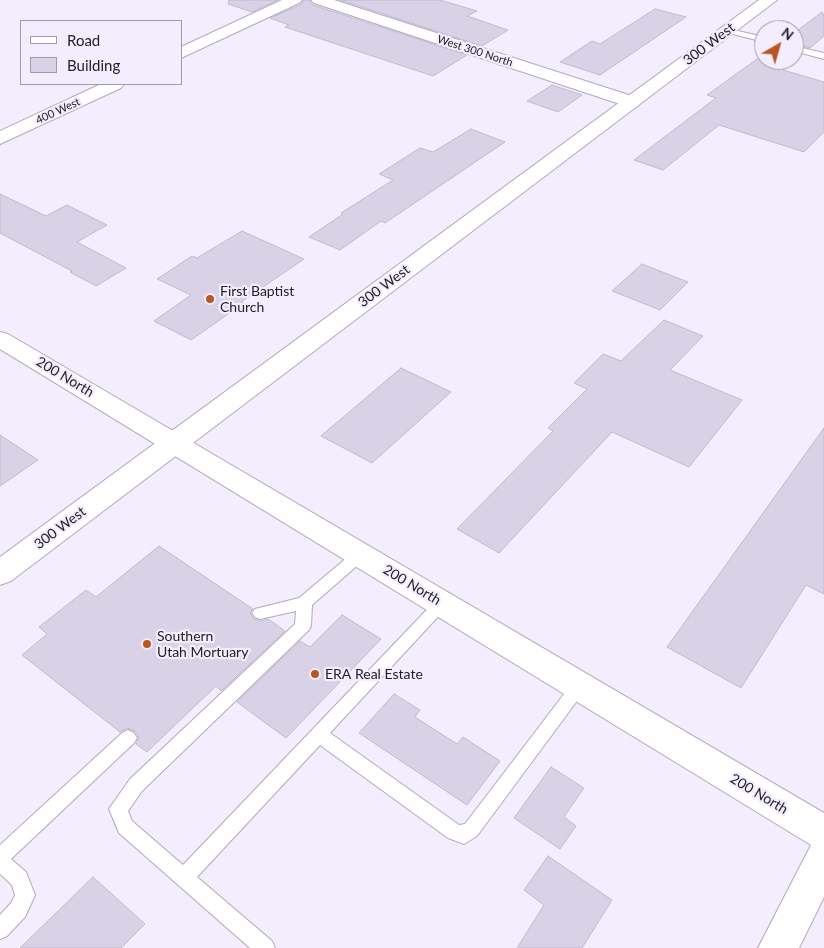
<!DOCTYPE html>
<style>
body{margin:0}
#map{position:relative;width:824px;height:948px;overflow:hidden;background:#f3edfe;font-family:Lato,sans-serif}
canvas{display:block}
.legend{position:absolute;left:20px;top:20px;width:162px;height:65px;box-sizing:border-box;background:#f3edfe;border:1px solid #a09ba8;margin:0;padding:6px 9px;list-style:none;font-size:15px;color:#232028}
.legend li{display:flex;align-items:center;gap:10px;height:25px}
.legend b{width:25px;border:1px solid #a09ba8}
.north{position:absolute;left:754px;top:20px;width:50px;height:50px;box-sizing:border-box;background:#f3edfe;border:1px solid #a09ba8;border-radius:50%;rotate:38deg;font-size:14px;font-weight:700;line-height:20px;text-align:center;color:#232028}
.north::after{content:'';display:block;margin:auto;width:18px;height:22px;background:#ba5621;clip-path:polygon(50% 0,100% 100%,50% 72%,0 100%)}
</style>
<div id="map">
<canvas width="824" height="948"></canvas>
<ul class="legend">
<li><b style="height:6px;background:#fff"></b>Road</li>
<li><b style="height:14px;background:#d9d2e7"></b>Building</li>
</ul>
<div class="north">N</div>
</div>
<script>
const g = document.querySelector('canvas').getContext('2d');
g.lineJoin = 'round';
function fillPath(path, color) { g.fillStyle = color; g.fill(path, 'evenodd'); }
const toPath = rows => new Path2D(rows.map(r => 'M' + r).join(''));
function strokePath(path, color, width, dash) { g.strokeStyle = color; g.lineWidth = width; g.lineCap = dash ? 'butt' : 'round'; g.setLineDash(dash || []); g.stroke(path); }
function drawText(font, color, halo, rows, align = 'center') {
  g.font = font + ' Lato,sans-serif'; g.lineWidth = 4.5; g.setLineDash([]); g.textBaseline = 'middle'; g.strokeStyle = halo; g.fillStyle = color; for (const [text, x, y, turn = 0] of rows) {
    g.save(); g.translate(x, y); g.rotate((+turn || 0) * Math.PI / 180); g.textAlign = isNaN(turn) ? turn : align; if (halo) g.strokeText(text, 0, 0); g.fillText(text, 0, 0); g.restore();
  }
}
const building = toPath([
 [229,0,278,0,252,12,228,4,229,0],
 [304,0,309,0,313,5,467,55,433,76,285,27,289,25,270,18,300,5,304,0],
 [340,0,440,0,477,11,467,16,508,30,482,46,340,0],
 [655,9,686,17,600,75,560,62,592,41,600,44,655,9],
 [822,12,824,15,824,36,810,48,794,44,794,33,822,12],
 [794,53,801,55,783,70,824,82,824,132,804,152,719,125,663,170,634,160,716,98,707,95,764,54,764,60,794,60,794,53],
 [552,85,582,95,558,112,527,101,552,85],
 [471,129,505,142,385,223,381,221,340,250,309,237,343,214,341,213,393,180,379,174,420,148,433,152,471,129],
 [0,194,46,216,67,205,107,225,77,242,126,268,96,286,70,272,72,271,0,233,0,194],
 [242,231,304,259,241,302,244,303,191,340,154,321,191,295,157,279,192,256,197,258,242,231],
 [642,264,688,282,660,310,612,291,642,264],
 [664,320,703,336,670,370,742,400,689,467,612,432,499,553,457,529,553,431,548,428,587,389,574,383,603,354,621,361,664,320],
 [401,368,451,392,372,463,321,436,401,368],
 [824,428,824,594,806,585,741,688,667,647,824,428],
 [0,435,38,460,0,486,0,435],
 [159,546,253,609,250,613,254,619,260,621,268,619,285,631,221,691,216,686,147,752,136,744,139,737,135,731,127,728,120,732,22,655,47,634,39,627,86,590,96,597,159,546],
 [342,615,381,639,286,738,237,702,300,641,310,647,342,615],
 [394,694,420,710,415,717,457,744,463,737,500,761,467,805,359,733,394,694],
 [551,767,584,788,564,817,576,826,560,849,514,818,551,767],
 [548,856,612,900,582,948,517,948,544,905,524,890,548,856],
 [93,877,145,924,121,948,20,948,93,877]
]);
const service = toPath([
 [725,28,764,37,764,42,725,32,725,28],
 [794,46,824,53,824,59,794,51,794,46],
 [361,548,366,550,368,554,366,558,312,605,311,626,309,630,142,791,128,811,132,821,183,865,437,599,442,597,447,599,450,603,447,607,330,733,459,825,465,824,574,681,580,679,586,681,588,686,477,836,464,844,448,838,320,745,197,877,272,941,275,948,250,948,119,833,109,809,130,779,295,624,296,611,260,619,255,617,252,613,255,609,299,598,356,550,361,548],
 [128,730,134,733,137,738,134,743,11,859,26,872,35,895,25,917,7,936,0,939,0,915,11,903,15,895,12,885,0,874,0,845,122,733,128,730]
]);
const minor = toPath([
 [282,0,302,0,299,3,181,58,181,47,282,0],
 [311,0,334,0,638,98,641,102,638,106,632,107,626,106,314,3,311,0],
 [101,84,124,84,121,88,0,144,0,131,101,84],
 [824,840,824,897,799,948,758,948,811,845,824,840]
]);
const tertiary = toPath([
 [759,0,777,0,11,581,0,585,0,557,759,0]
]);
const primary = toPath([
 [0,332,8,334,824,813,824,850,811,845,0,349,0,332]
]);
const markers = [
 [210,299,5,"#ba5621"],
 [147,644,5,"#ba5621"],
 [315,674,5,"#ba5621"]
];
const farStreetnames = [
 ["West 300 North",475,51,18],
 ["400 West",58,111,-25]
];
const streetNames = [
 ["300 West",709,44,-37],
 ["300 West",384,286,-37],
 ["200 North",65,377,31],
 ["300 West",60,528,-37],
 ["200 North",412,585,31],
 ["200 North",759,794,31]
];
const poiNames = [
 ["First Baptist",220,291],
 ["Church",220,307],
 ["Southern",157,636],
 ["Utah Mortuary",157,652],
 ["ERA Real Estate",325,674]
];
fillPath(building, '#d9d2e7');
strokePath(building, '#c0bace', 1);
strokePath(service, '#b0a9bd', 2);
strokePath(minor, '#b0a9bd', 2);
strokePath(tertiary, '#b0a9bd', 2);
strokePath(primary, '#b0a9bd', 2);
fillPath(service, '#fff');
fillPath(minor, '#fff');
fillPath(tertiary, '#fff');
fillPath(primary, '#fff');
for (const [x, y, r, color] of markers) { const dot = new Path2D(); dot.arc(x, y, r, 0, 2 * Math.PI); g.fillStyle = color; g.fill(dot); strokePath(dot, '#f3edfe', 2); }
drawText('11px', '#232028', '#f3edfe', farStreetnames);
drawText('14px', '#232028', '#f3edfe', streetNames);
drawText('14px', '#232028', '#f3edfe', poiNames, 'left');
</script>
